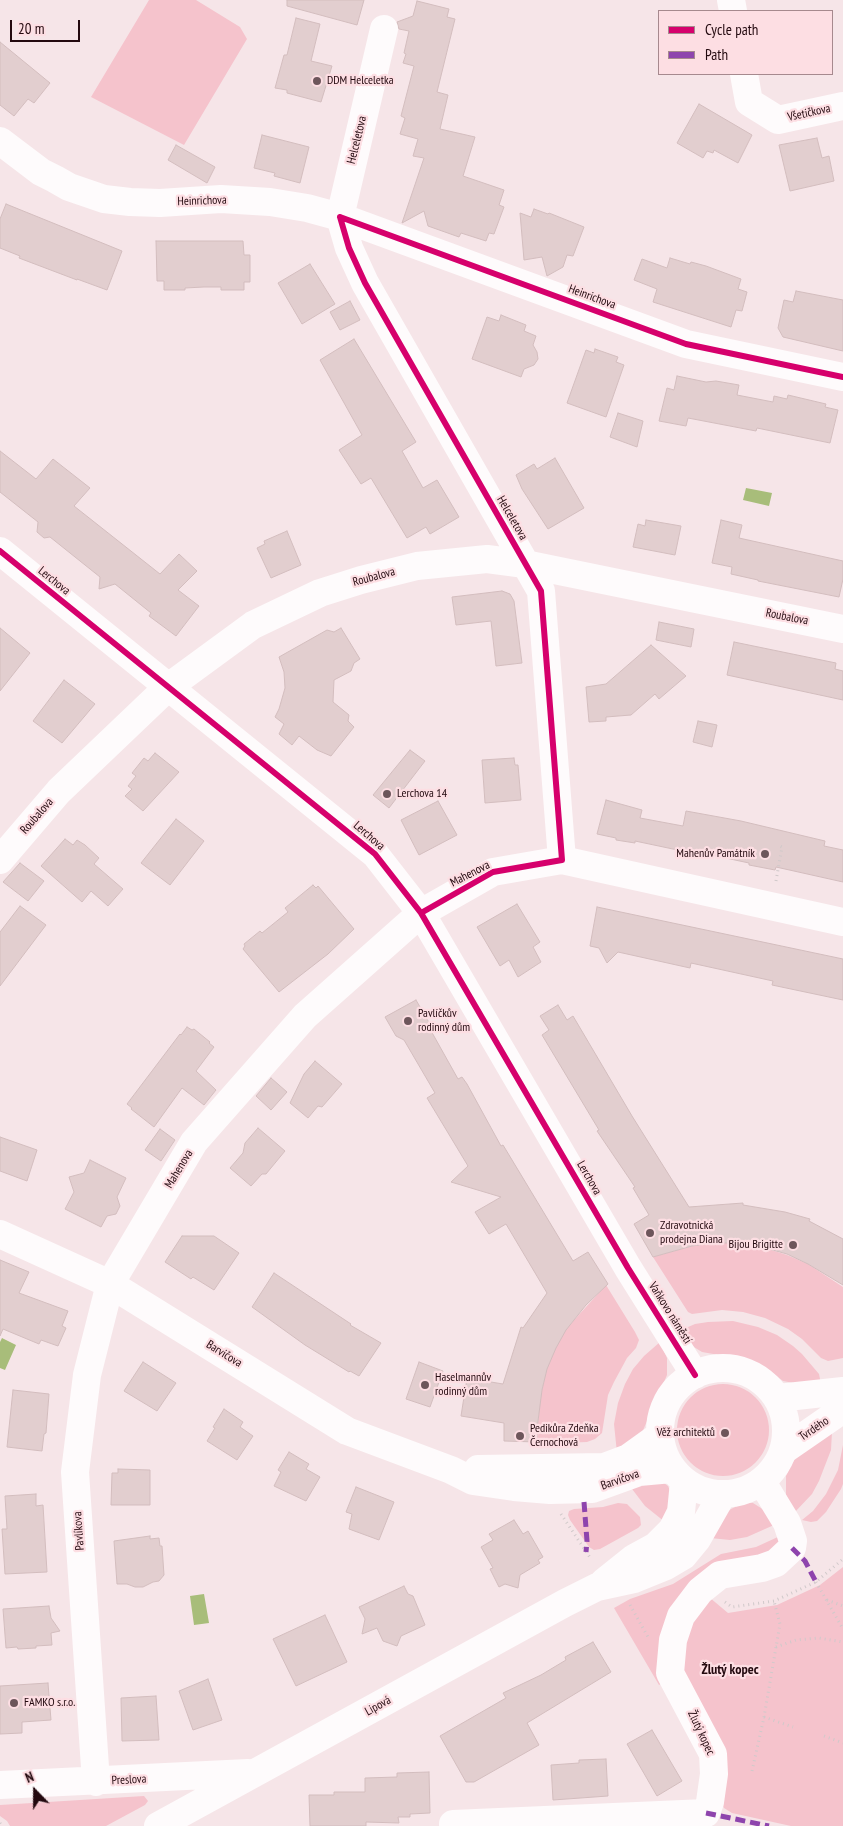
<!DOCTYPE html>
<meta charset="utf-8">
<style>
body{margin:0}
#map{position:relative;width:843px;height:1826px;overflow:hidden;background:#f6e5e8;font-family:"PT Sans Narrow",sans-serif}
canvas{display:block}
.legend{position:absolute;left:658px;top:10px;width:175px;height:65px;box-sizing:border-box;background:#fddee3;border:1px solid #a6898e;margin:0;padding:6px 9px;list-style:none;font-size:15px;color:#23090f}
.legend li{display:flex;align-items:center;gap:10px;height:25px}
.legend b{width:25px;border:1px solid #a6898e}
.north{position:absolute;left:10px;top:1766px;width:50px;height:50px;-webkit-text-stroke:4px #fddee3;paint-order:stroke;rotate:338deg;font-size:14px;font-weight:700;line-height:20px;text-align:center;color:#23090f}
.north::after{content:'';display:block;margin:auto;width:18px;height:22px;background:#23090f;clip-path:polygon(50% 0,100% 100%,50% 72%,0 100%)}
.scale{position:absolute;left:10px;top:20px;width:70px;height:22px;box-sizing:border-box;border:2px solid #23090f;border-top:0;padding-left:6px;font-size:15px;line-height:18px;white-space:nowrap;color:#23090f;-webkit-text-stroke:4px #fddee3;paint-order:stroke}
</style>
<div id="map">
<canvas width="843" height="1826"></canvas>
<ul class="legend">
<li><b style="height:6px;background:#d6006c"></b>Cycle path</li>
<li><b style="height:6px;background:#8e44ad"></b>Path</li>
</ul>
<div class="north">N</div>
<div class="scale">20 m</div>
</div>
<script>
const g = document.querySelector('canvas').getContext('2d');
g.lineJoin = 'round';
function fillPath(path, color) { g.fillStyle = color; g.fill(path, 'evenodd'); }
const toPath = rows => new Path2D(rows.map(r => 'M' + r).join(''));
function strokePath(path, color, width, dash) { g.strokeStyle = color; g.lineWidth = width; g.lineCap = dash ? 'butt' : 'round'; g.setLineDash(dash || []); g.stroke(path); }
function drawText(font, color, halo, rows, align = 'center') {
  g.font = font + ' "PT Sans Narrow",sans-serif'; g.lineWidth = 4.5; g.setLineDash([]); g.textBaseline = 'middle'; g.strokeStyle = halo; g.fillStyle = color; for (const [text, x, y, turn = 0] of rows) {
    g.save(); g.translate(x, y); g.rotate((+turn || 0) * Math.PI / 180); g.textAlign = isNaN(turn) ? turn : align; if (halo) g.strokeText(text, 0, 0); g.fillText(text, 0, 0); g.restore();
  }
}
const green = toPath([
 [149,0,196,0,240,27,247,39,184,145,91,97],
 [713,1243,739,1243,762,1247,787,1255,808,1264,843,1287,843,1358,828,1361,821,1358,802,1339,788,1329,765,1318,743,1312,722,1310,692,1314,688,1312,653,1257,692,1246],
 [606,1285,635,1332,639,1340,636,1348,627,1358,614,1382,608,1395,602,1433,595,1439,587,1442,537,1444,539,1404,546,1370,555,1348,565,1330],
 [733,1321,758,1327,777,1335,793,1346,802,1354,819,1374,821,1384,799,1384,783,1381,767,1369,747,1360,702,1352,689,1344,679,1331,695,1324,708,1322],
 [660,1342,667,1358,667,1375,641,1435,617,1453,614,1424,618,1403,625,1384,633,1369,644,1356],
 '677 1430a46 46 0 1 1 92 0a46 46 0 1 1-92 0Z',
 [832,1432,831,1450,819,1481,812,1494,795,1512,786,1495,786,1476,791,1465,800,1451],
 [843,1445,843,1484,841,1489,826,1512,817,1521,811,1522,802,1520,813,1511,826,1494,838,1470],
 [664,1483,668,1486,671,1493,665,1522,645,1506,629,1485],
 [746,1502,753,1503,764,1510,774,1525,747,1537,730,1540,710,1538,722,1516,731,1509],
 [618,1503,627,1504,640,1517,641,1525,638,1528,600,1549,594,1550,589,1547,570,1520,568,1515,569,1511,574,1509,603,1507],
 [780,1536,780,1542,773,1552,712,1568,664,1682,659,1685,614,1608,630,1599,673,1584,721,1554,756,1547],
 [843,1567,843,1826,791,1826,732,1813,724,1808,720,1800,681,1674,682,1650,691,1624,709,1597,728,1613,777,1605,820,1585],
 [144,1796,148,1801,145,1805,106,1826,10,1826,7,1821,0,1816,0,1805]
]);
const water = toPath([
 [746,488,772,493,769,506,743,500],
 [2,1338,16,1345,5,1370,0,1368,0,1342],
 [204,1594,209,1623,194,1625,190,1596]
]);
const building = toPath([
 [287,0,364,0,357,25,287,6,287,0],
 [417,1,449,9,447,17,455,19,437,92,448,95,440,129,475,137,463,176,504,190,499,205,504,207,494,234,489,233,486,241,461,233,459,237,428,226,424,211,402,223,424,158,413,156,418,139,400,134,405,118,401,116,414,66,403,63,406,54,404,53,409,31,399,29,397,22,413,16,417,1],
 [296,18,320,24,311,61,332,66,321,102,287,93,287,90,275,88,284,55,287,55,296,18],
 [0,42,50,83,34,103,28,99,14,116,0,105,0,42],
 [699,104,752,135,738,163,714,150,713,153,707,151,703,158,677,143,699,104],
 [262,135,309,147,300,183,274,176,275,173,254,168,262,135],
 [817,138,822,158,829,156,834,181,790,191,779,145,817,138],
 [176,145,215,167,207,183,168,160,176,145],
 [6,204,122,251,107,290,77,279,77,280,19,258,20,256,0,248,0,219,6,204],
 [534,209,548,214,549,213,584,227,573,256,567,255,563,267,547,276,542,257,524,260,520,213,531,217,534,209],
 [156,241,243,241,244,255,250,255,250,282,244,282,244,290,221,290,221,287,204,287,185,288,185,290,164,290,164,281,157,281,156,241],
 [670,258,690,264,691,262,706,266,741,279,738,289,747,292,742,311,736,310,731,327,653,302,657,289,634,280,642,259,667,268,670,258],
 [310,264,335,304,302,324,278,283,310,264],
 [796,291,843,300,843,351,783,337,778,328,784,300,793,302,796,291],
 [350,301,360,320,340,330,330,312,350,301],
 [501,315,526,325,524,331,536,336,533,345,537,352,538,359,534,365,524,369,521,377,472,359,487,317,499,321,501,315],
 [354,339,416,442,402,451,423,488,437,480,459,517,430,534,426,527,407,538,371,478,361,484,339,450,362,435,320,360,354,339],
 [595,349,618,357,616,362,624,365,606,417,567,403,586,350,594,353,595,349],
 [677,376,706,382,716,381,739,385,737,395,773,402,774,396,787,399,788,395,826,404,825,407,838,410,830,443,757,428,756,431,688,418,686,426,659,421,667,388,674,390,677,376],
 [618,413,643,421,637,447,610,437,618,413],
 [0,451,36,479,53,459,90,488,74,506,160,574,179,554,197,571,178,590,199,606,176,636,149,616,151,613,115,584,99,589,100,577,50,537,44,538,37,532,38,522,0,492,0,451],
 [555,458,584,508,548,529,522,489,516,475,534,464,537,469,555,458],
 [646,520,681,526,675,555,633,547,638,524,645,526,646,520],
 [721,520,742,525,739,538,843,561,843,579,839,597,758,581,758,580,731,574,732,567,712,563,721,520],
 [287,531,301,565,271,578,257,548,265,544,264,541,287,531],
 [502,591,510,594,514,601,522,663,496,666,491,621,456,625,452,597,502,591],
 [659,622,694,629,691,647,656,640,659,622],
 [0,628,30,653,0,691,0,628],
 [341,628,360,659,354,663,351,671,334,680,333,702,349,715,348,721,354,727,331,756,317,750,299,736,292,745,279,734,284,724,275,717,279,709,285,688,284,672,279,657,327,630,334,632,341,628],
 [734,642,836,663,835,669,843,671,843,700,727,675,734,642],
 [651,645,686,676,659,699,655,694,631,715,606,717,606,721,589,722,586,687,606,684,651,645],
 [64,680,95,704,62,743,33,721,64,680],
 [698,721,717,725,712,747,693,742,698,721],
 [410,750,425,761,389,808,373,795,410,750],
 [155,753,179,772,143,811,125,796,132,789,128,786,136,776,132,773,144,758,148,761,155,753],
 [514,758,515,765,518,765,521,800,485,803,482,760,514,758],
 [606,800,642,810,640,818,683,826,686,811,741,821,825,841,824,846,843,850,843,882,776,867,775,870,749,865,749,863,707,854,706,856,635,841,635,843,616,840,616,838,597,834,606,800],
 [438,801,457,835,419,855,401,820,438,801],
 [176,819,204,841,170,885,141,863,176,819],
 [65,839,73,845,77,840,85,845,99,858,94,864,123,889,108,906,91,891,82,902,41,866,65,839],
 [20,863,44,881,28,901,3,882,20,863],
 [313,885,316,888,318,886,354,929,328,954,279,992,243,949,245,946,244,944,260,931,262,933,288,912,285,908,313,885],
 [517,904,540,942,533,947,541,962,518,977,509,960,500,966,477,927,517,904],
 [20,906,46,925,0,986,0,932,20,906],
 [597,907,843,959,843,1000,772,985,773,981,691,963,690,968,618,952,607,963,599,948,590,946,597,907],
 [416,1000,431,1026,430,1029,458,1079,462,1077,467,1084,501,1146,503,1145,573,1261,588,1252,608,1284,586,1305,566,1330,556,1348,547,1369,542,1390,537,1429,537,1442,504,1441,504,1423,461,1416,467,1378,503,1384,521,1327,523,1328,547,1293,506,1224,489,1234,475,1212,501,1197,451,1182,468,1166,427,1098,435,1093,404,1040,396,1036,385,1017,416,1000],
 [558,1005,567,1020,573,1016,632,1116,689,1207,743,1203,743,1205,785,1212,810,1219,809,1221,843,1239,843,1285,808,1264,787,1254,762,1247,739,1243,713,1243,692,1246,653,1257,634,1224,649,1215,633,1188,635,1187,597,1131,599,1130,542,1035,549,1030,540,1016,558,1005],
 [187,1027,192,1030,194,1029,210,1042,209,1043,214,1047,196,1071,216,1090,204,1105,182,1088,154,1127,131,1109,132,1108,127,1104,180,1034,181,1035,187,1027],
 [315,1061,342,1084,322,1107,318,1106,308,1118,290,1103,304,1074,315,1061],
 [271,1078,287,1092,271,1110,256,1096,271,1078],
 [258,1128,285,1151,266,1174,262,1174,251,1186,230,1168,243,1153,245,1143,258,1128],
 [160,1129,175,1140,161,1161,145,1150,160,1129],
 [0,1137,37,1150,27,1181,0,1171,0,1137],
 [90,1160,126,1178,117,1197,120,1206,116,1214,107,1216,101,1227,65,1209,74,1192,69,1177,84,1173,90,1160],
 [182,1236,214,1236,239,1253,214,1290,193,1277,191,1279,165,1262,182,1236],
 [0,1260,29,1272,19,1293,68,1311,62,1326,66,1328,58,1346,41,1340,39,1344,3,1329,0,1336,0,1260],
 [274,1273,351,1324,350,1325,381,1343,359,1376,350,1371,349,1372,305,1345,252,1307,274,1273],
 [143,1362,176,1383,157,1411,124,1391,143,1362],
 [419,1362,443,1371,430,1407,406,1399,419,1362],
 [13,1390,49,1394,46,1433,44,1434,42,1451,7,1447,13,1390],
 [224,1409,243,1422,240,1427,253,1436,237,1460,207,1441,215,1428,213,1427,224,1409],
 [289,1452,309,1464,306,1469,320,1477,306,1501,274,1486,281,1472,278,1470,289,1452],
 [118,1469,150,1470,150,1505,111,1505,112,1473,118,1473,118,1469],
 [356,1487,394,1502,379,1540,349,1529,352,1514,346,1512,356,1487],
 [36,1494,36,1506,43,1505,47,1572,5,1574,2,1529,7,1529,5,1496,36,1494],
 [514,1520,523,1534,528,1531,543,1557,538,1560,540,1563,520,1575,518,1588,505,1584,499,1587,490,1569,493,1568,481,1547,493,1540,489,1534,514,1520],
 [150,1536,150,1539,159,1538,160,1546,162,1546,164,1575,159,1581,153,1582,143,1587,135,1587,127,1584,117,1584,114,1541,150,1536],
 [404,1586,408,1594,413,1596,425,1625,401,1636,397,1646,383,1641,377,1628,362,1634,365,1619,359,1607,404,1586],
 [49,1606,51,1618,60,1631,51,1633,52,1645,36,1646,36,1648,18,1649,17,1647,6,1648,3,1609,49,1606],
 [325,1615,347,1662,296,1686,273,1639,325,1615],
 [593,1642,611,1672,527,1723,539,1745,474,1782,466,1782,440,1736,506,1698,503,1693,541,1675,566,1660,565,1657,593,1642],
 [208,1679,222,1720,193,1730,179,1691,208,1679],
 [48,1683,51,1720,22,1722,22,1733,0,1734,0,1686,48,1683],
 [156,1696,159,1740,122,1741,121,1698,156,1696],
 [652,1730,682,1781,657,1796,627,1744,652,1730],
 [606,1759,608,1796,553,1800,551,1765,579,1763,579,1760,606,1759],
 [429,1772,430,1813,410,1814,410,1817,398,1817,399,1823,366,1822,366,1826,310,1826,309,1795,334,1795,334,1792,365,1792,365,1778,397,1777,397,1773,429,1772]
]);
const path = toPath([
 [776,881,782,847,780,846],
 [561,1514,591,1559],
 [816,1582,843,1629],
 [827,1600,843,1606],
 [725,1602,732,1607,774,1601,816,1582,843,1559],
 [630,1605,648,1637],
 [776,1647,796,1640,819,1638,843,1642],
 [764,1717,793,1727],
 [824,1736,843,1743],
 [752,1771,764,1717,780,1624,774,1601],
 [0,1823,2,1826]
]);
const minor = toPath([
 [731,0,733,11],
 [384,29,340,217,349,248,365,283,541,591,562,860],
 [744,74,749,102,778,120,843,106],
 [0,141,41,172,55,179,69,187,104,199,130,202,160,203,221,199,270,202,307,208,340,217,686,344,843,377],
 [0,551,375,854,421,913,628,1268,695,1375],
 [0,860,59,791,167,688,253,625,320,593,361,580,417,566,487,559,525,564,843,629],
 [0,1234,110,1284,347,1431,451,1470,473,1481,514,1487,550,1490,592,1489,639,1472,672,1469],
 '660 1431a63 63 0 1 1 126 0a63 63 0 1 1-126 0Z',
 [778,1398,843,1391],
 [784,1450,836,1414,843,1407],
 [478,1469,604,1467,628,1458,660,1435],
 [604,1582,634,1558,656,1546,672,1530,681,1512,684,1482],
 [96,1782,75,1472,87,1375,110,1284,194,1142,305,1016,421,913,493,872,562,860,843,922],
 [0,1785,248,1773],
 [453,1824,706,1813,710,1802,714,1774,713,1754,670,1673,673,1640,681,1616,700,1591,720,1575,762,1568,776,1563,792,1548,793,1541,787,1523,762,1482],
 [158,1826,565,1603,597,1587,634,1579,666,1566,683,1556,697,1539,722,1495]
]);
const quiet = toPath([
 [584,1502,587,1541,586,1552],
 [792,1548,805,1561,816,1582],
 [706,1813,769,1826]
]);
const cycleway = toPath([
 [340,217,349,248,365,283,541,591,562,860,493,872,421,913],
 [340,217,686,344,843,377],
 [0,551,375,854,421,913,628,1268,695,1375]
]);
const markers = [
 [317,81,5,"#6d565b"],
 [387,794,5,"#6d565b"],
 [765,854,5,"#6d565b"],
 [408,1021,5,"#6d565b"],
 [650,1233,5,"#6d565b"],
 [793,1245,5,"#6d565b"],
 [425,1385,5,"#6d565b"],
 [725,1433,5,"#6d565b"],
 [520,1436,5,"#6d565b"],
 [14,1703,5,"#6d565b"]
];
const poiNames = [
 ["DDM Helceletka",327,81],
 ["Lerchova 14",397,794],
 ["Mahenův Památník",755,854,"right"],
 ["Pavlíčkův",418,1014],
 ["rodinný dům",418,1028],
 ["Zdravotnická",660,1226],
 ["prodejna Diana",660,1240],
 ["Bijou Brigitte",783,1245,"right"],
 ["Haselmannův",435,1378],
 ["rodinný dům",435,1392],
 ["Pedikůra Zdeňka",530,1429],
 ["Černochová",530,1443],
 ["Věž architektů",715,1433,"right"],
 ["FAMKO s.r.o.",24,1703]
];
const streetNames = [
 ["Všetičkova",809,113,-12],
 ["Helceletova",357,140,-76],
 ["Heinrichova",202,201,-2],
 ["Heinrichova",592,297,20],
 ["Helceletova",512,518,60],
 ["Roubalova",374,577,-15],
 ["Lerchova",54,581,39],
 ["Roubalova",787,617,11],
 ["Roubalova",37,816,-49],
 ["Lerchova",369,836,41],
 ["Mahenova",470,874,-27],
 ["Mahenova",179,1169,-59],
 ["Lerchova",589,1178,60],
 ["Vaňkovo náměstí",670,1313,58],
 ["Barvičova",224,1354,32],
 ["Tvrdého",814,1429,-34],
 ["Barvičova",620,1480,-19],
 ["Pavlíkova",79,1531,-94],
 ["Lipová",378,1706,-29],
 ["Žlutý kopec",701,1733,65],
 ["Preslova",129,1780,-3]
];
const neighbourhoodNames = [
 ["Žlutý kopec",730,1670]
];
fillPath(green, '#f5c3cc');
fillPath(water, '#a8bd7a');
fillPath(building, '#e2cecf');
strokePath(building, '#d3bdbe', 1);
strokePath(path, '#d0c9ca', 3, [1, 4]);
strokePath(minor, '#fefbfc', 28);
strokePath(quiet, '#8e44ad', 5, [10, 5]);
strokePath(cycleway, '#d6006c', 6);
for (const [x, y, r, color] of markers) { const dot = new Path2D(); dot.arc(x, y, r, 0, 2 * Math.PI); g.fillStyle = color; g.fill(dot); strokePath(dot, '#fddee3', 2); }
drawText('12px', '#23090f', '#fddee3', poiNames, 'left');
drawText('12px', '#23090f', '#fddee3', streetNames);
drawText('bold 14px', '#23090f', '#fddee3', neighbourhoodNames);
</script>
